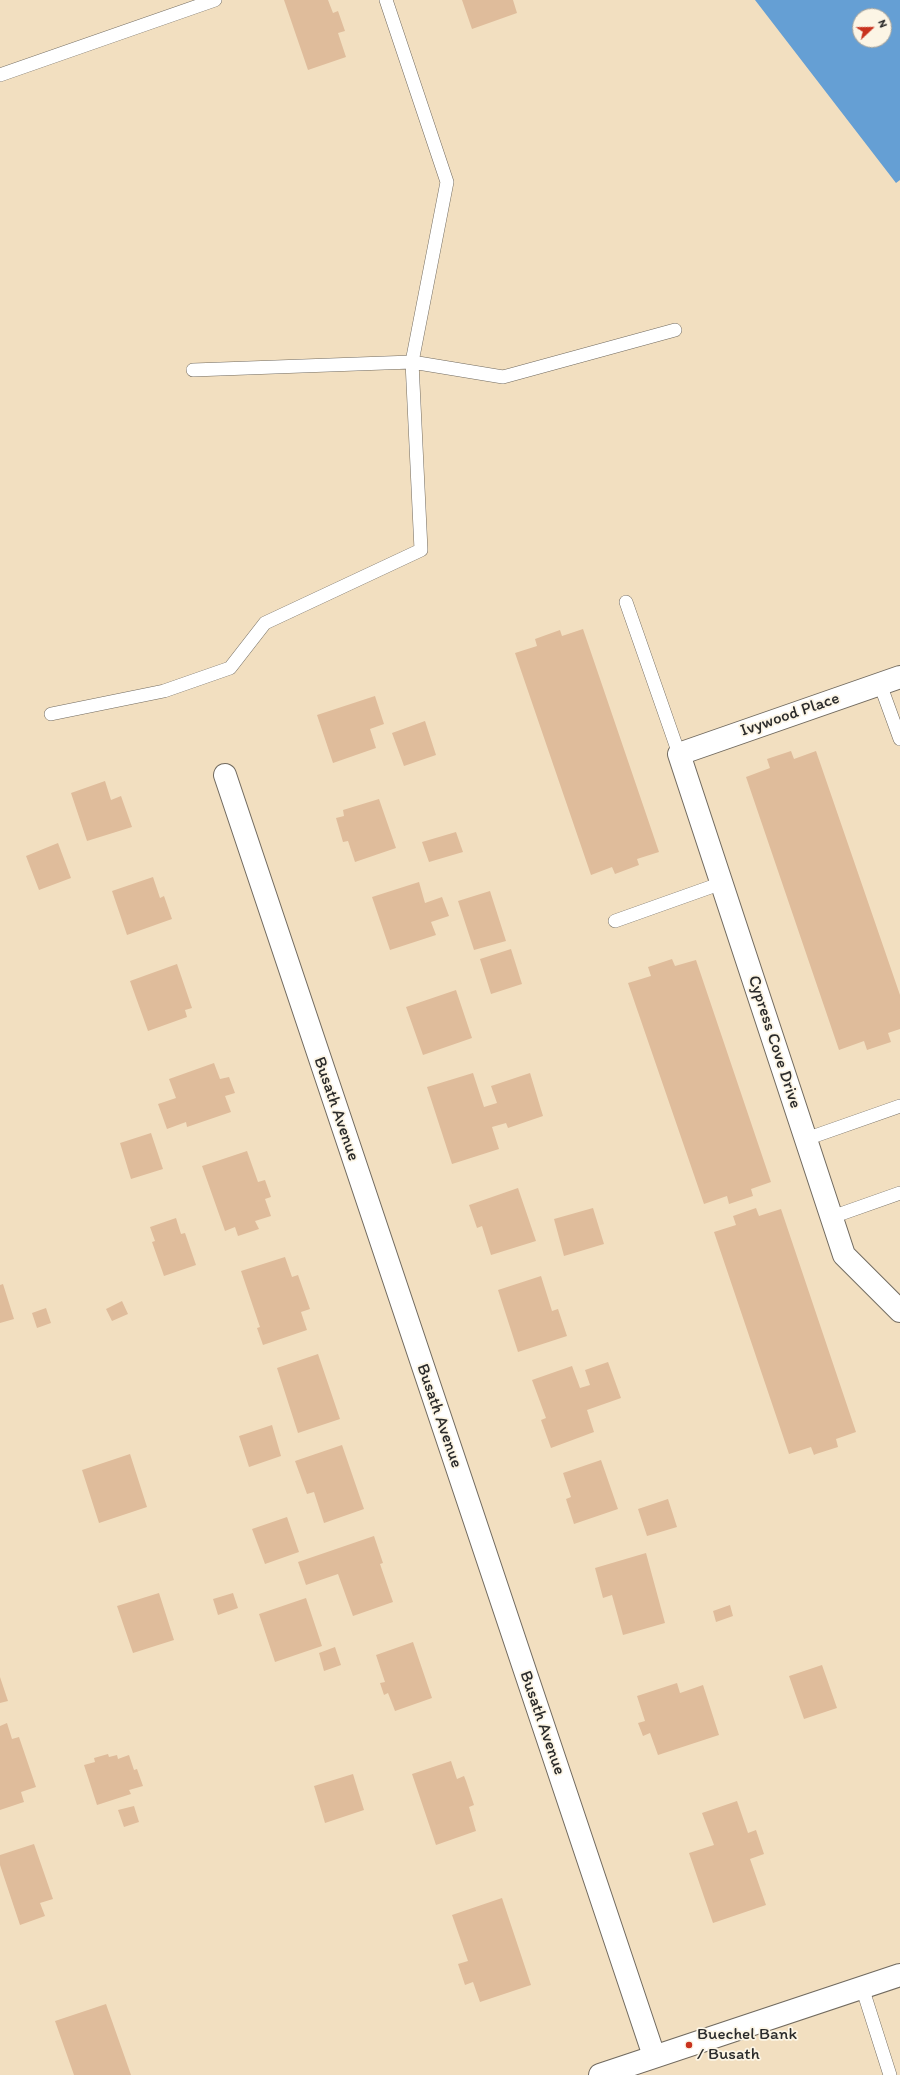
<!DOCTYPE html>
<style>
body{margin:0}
#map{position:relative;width:900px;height:2075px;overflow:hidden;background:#f2dfc0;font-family:Itim,sans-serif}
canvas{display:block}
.north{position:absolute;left:852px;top:8px;width:40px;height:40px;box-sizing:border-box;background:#fcf5e5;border:1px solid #a8a49b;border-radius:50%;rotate:68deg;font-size:11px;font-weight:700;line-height:16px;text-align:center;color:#2b2b2b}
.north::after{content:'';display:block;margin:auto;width:14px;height:18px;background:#c8321e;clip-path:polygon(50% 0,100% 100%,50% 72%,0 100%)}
</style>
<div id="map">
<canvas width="900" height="2075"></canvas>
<div class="north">N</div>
</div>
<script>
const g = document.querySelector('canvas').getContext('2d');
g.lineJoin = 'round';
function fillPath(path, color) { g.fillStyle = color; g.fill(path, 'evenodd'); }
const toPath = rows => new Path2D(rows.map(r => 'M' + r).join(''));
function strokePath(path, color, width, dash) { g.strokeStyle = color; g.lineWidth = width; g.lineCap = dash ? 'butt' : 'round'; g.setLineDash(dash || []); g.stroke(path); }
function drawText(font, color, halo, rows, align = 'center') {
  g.font = font + ' Itim,sans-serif'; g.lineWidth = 3.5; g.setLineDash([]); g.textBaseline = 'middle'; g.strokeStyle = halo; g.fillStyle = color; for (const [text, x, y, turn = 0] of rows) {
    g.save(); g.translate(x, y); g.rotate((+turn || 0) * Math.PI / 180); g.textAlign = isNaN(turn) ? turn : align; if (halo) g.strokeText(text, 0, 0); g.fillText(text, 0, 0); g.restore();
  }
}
const water = toPath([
 [755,0,900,0,900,180,896,183],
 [860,16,884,16,884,40,860,40]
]);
const building = toPath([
 [284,0,328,0,333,13,338,11,345,31,338,33,346,57,308,70],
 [462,0,513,0,517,13,472,29],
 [583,629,659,852,637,859,639,865,615,874,612,867,591,875,515,653,537,646,535,639,560,630,562,636],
 [375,696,384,724,370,729,376,748,333,763,317,715],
 [425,721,436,755,404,766,392,733],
 [791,751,794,759,816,751,900,995,900,1029,888,1033,891,1042,867,1050,864,1041,839,1050,746,777,770,768,767,759],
 [105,781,111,800,121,796,132,827,87,841,71,793],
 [379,799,396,848,355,862,348,841,343,842,336,818,344,816,343,810],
 [456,832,463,852,429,862,422,842],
 [58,843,71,878,39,890,26,856],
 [153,877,160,898,164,896,172,919,127,935,112,891],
 [419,882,425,903,442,897,449,916,431,922,436,935,390,950,372,897],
 [490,891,506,941,474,950,458,901],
 [511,949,522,984,491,994,480,959],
 [672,959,675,966,696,960,771,1182,751,1189,753,1196,729,1204,727,1196,704,1204,628,983,651,976,648,967],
 [177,964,192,1008,185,1010,187,1017,148,1031,130,981],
 [456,990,472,1038,423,1055,406,1007],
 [214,1063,220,1079,229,1077,235,1093,225,1096,231,1112,187,1127,186,1122,167,1129,158,1104,176,1098,169,1079],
 [473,1073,484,1107,497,1103,491,1086,530,1073,543,1116,508,1128,506,1123,492,1127,499,1149,452,1164,427,1087],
 [151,1133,163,1169,131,1179,120,1143],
 [247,1151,258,1182,265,1180,271,1197,265,1199,271,1216,255,1221,259,1229,238,1236,235,1227,225,1231,202,1166],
 [518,1188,536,1241,491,1255,482,1226,477,1228,469,1205],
 [593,1208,604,1244,564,1256,554,1219],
 [756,1208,759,1216,781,1209,856,1432,836,1439,838,1447,816,1454,814,1455,811,1447,789,1454,714,1232,736,1225,733,1216],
 [176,1218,181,1234,185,1233,196,1265,164,1276,152,1242,155,1241,150,1227],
 [285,1257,292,1277,298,1275,310,1309,301,1312,307,1330,263,1345,257,1328,260,1327,241,1271],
 [541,1276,552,1311,558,1309,567,1336,518,1352,498,1290],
 [3,1284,14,1319,0,1323,0,1285],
 [122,1301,128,1314,112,1321,106,1309],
 [46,1308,51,1323,37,1328,32,1313],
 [318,1354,340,1419,298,1433,277,1368],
 [608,1362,621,1398,587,1410,594,1432,551,1448,541,1420,546,1418,532,1380,572,1366,580,1388,590,1385,585,1370],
 [272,1425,281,1456,249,1467,239,1436],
 [342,1445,364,1509,324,1523,314,1492,307,1494,295,1461],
 [130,1454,147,1507,99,1523,82,1470],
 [601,1460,618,1509,574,1524,566,1499,571,1497,563,1473],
 [668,1499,677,1527,647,1536,638,1509],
 [287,1517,299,1552,265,1564,252,1529],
 [374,1536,383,1563,380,1564,393,1602,353,1616,338,1574,306,1585,298,1562],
 [646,1553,665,1623,623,1635,612,1595,603,1598,595,1568],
 [159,1593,174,1640,133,1653,117,1606],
 [233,1593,238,1608,218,1615,213,1599],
 [306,1598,322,1646,275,1662,259,1614],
 [730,1605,733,1616,716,1622,713,1611],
 [413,1642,432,1698,395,1711,388,1693,384,1695,380,1683,385,1682,376,1655],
 [335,1647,341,1665,324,1671,319,1653],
 [822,1665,837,1708,804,1719,789,1676],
 [0,1677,8,1701,0,1703],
 [677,1683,680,1693,703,1685,719,1735,658,1755,650,1733,643,1736,638,1723,645,1721,637,1696],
 [7,1723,12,1739,19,1737,36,1787,21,1792,24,1802,0,1810,0,1726],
 [108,1754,109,1757,117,1755,118,1759,129,1755,134,1770,137,1769,143,1786,129,1790,131,1794,97,1805,84,1765,95,1762,94,1758],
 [451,1761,457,1779,464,1776,466,1781,474,1805,469,1807,476,1831,436,1845,412,1774],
 [353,1774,364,1810,325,1823,314,1786],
 [737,1801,748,1833,756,1830,764,1854,750,1859,766,1905,713,1923,689,1853,714,1845,702,1813],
 [134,1806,139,1822,124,1827,118,1810],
 [34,1844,53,1899,40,1903,45,1916,20,1925,0,1865,0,1855],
 [502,1898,531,1985,480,2002,473,1982,465,1985,458,1964,468,1961,452,1915],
 [106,2004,131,2075,74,2075,55,2021]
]);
const lane = toPath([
 [0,75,215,0],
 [193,370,412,362,447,182,386,0],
 [626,602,679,754],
 [880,684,900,739],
 [51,714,164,691,230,668,265,623,421,550,412,362,503,377,675,330],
 [615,921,722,883],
 [806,1139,900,1106],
 [832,1217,900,1193],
 [862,1987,890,2075]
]);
const street = toPath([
 [900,677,679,754,844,1255,900,1311],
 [225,775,654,2056],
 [600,2075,900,1975]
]);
const markers = [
 [689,2045,4,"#c8321e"]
];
const streetNames = [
 ["Ivywood Place",790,715,-19],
 ["Cypress Cove Drive",774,1042,72],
 ["Busath Avenue",336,1109,71],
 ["Busath Avenue",439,1416,71],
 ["Busath Avenue",542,1723,71]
];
const poiNames = [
 ["Buechel Bank",697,2035],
 ["/ Busath",697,2055]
];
fillPath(water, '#659fd4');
fillPath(building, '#dfbc9b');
strokePath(lane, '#716a5f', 14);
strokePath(street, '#716a5f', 24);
strokePath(lane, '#fff', 13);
strokePath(street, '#fff', 22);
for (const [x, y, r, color] of markers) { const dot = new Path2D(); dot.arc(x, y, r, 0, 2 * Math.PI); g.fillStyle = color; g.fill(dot); strokePath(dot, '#fcf5e5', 1.5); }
drawText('17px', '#2b2b2b', '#fcf5e5', streetNames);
drawText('17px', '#2b2b2b', '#fcf5e5', poiNames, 'left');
</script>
